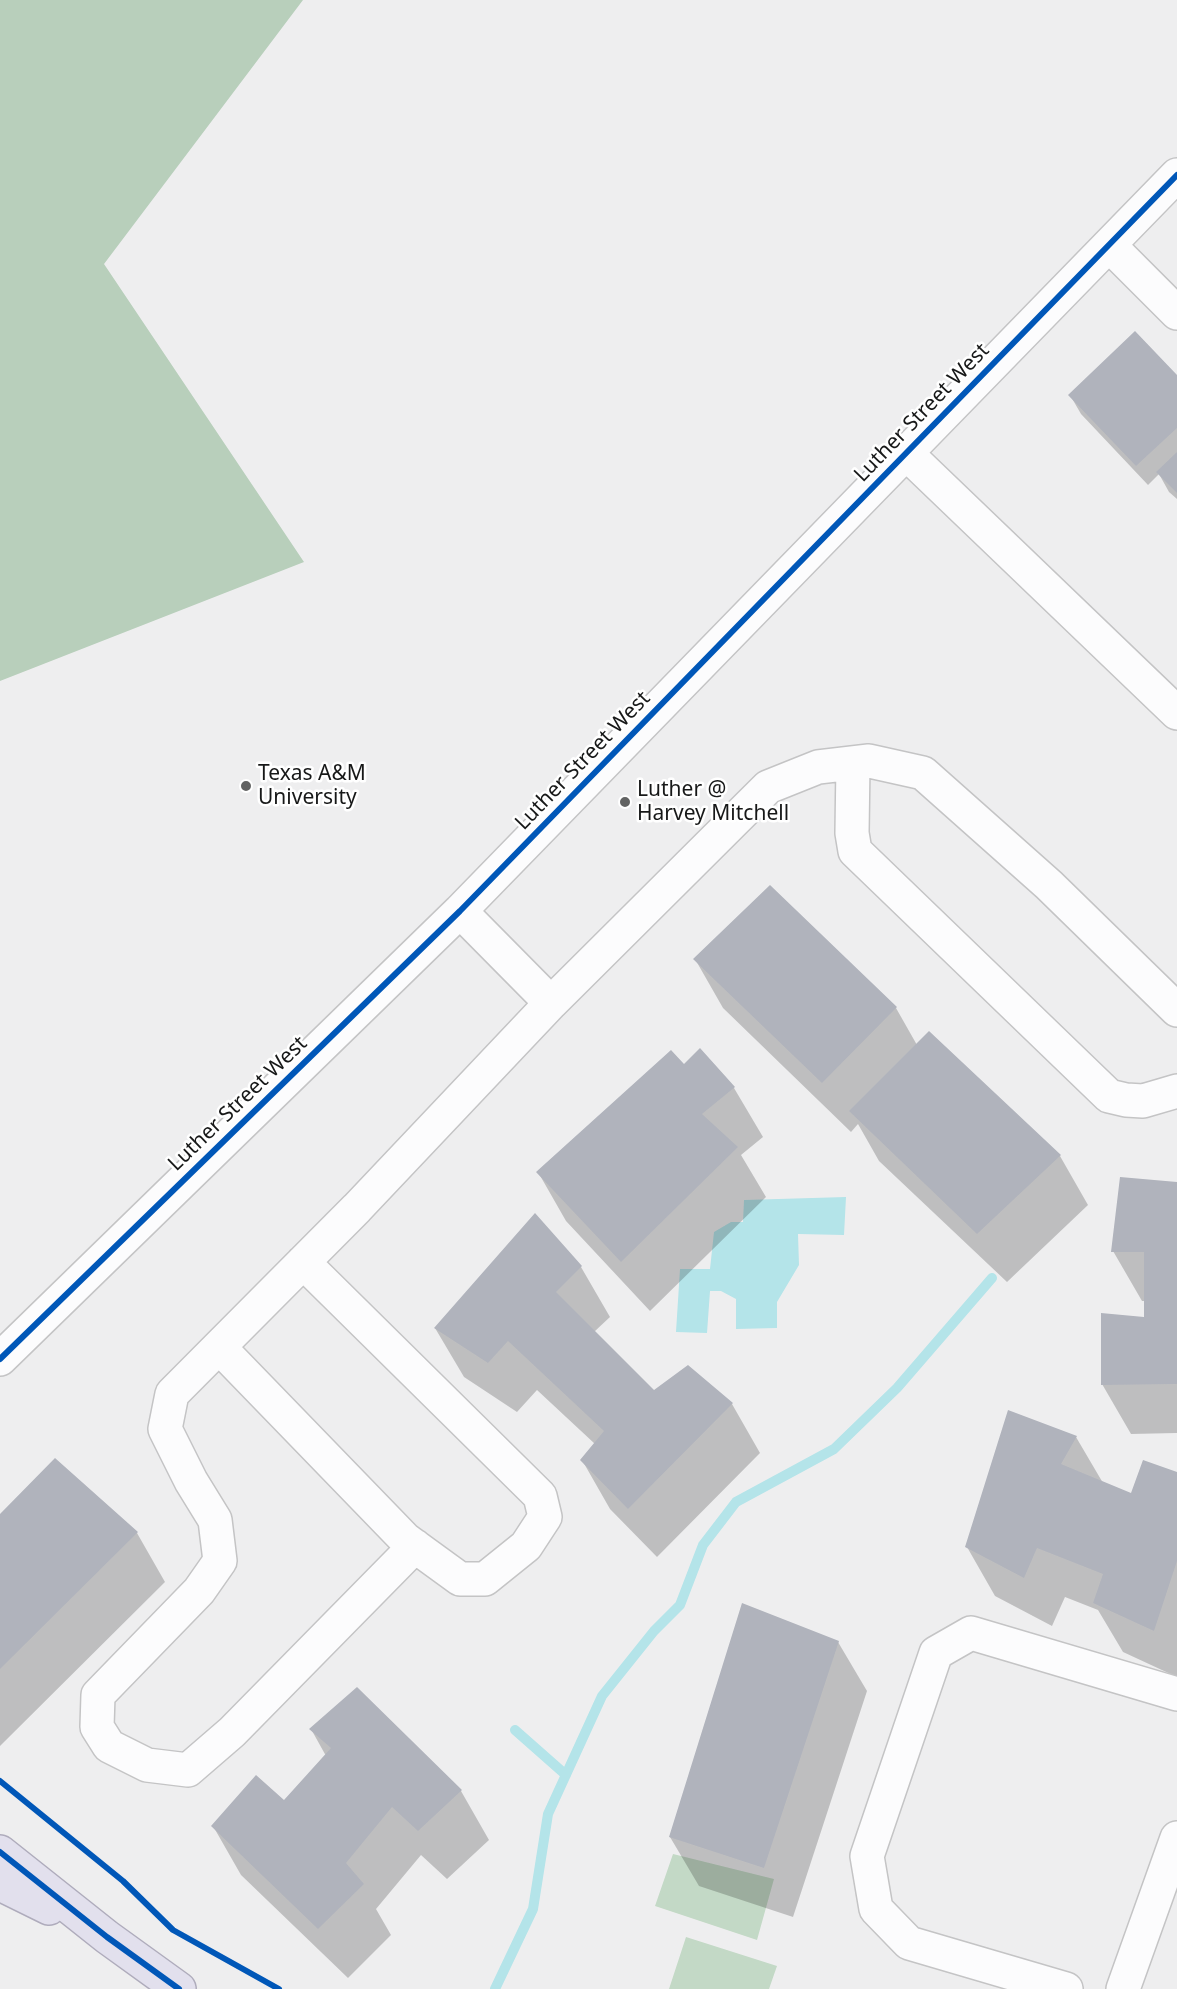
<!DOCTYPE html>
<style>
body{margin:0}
canvas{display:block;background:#eeeeef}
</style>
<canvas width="1177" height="1989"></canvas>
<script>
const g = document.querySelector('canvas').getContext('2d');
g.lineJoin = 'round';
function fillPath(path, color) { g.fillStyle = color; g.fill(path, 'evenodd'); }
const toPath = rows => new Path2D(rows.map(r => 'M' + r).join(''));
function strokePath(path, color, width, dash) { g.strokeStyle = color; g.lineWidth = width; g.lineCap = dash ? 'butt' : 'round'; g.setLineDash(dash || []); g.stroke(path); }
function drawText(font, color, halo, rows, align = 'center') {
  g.font = font + ' "Noto Sans",sans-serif'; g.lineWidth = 5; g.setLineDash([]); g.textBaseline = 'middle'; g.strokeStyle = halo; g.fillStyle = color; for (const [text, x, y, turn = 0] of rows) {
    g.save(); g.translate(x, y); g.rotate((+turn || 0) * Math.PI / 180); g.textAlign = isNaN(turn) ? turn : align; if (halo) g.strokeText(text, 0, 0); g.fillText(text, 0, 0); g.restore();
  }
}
const green = toPath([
 [673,1854,774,1879,757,1940,655,1906],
 [686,1937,777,1966,769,1989,669,1989]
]);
const forest = toPath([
 [0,0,303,0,104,264,304,562,0,681]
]);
const water = toPath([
 [846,1197,844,1235,798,1234,799,1265,777,1302,777,1328,736,1329,736,1299,721,1291,710,1291,707,1333,676,1332,680,1269,710,1269,714,1232,731,1222,743,1222,744,1200]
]);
const shadow = toPath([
 [1177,377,1177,499,1169,492,1159,474,1148,485,1081,414,1070,395],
 [695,959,896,1008,917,1045,1060,1156,1088,1205,1007,1282,879,1161,858,1124,851,1132,723,1008],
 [700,1050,734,1088,763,1137,741,1155,766,1197,650,1311,566,1221,538,1172,684,1066],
 [1177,1184,1177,1433,1131,1434,1102,1384,1146,1319,1146,1301,1142,1301,1113,1251],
 [535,1216,581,1267,610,1317,594,1332,654,1392,732,1404,760,1453,657,1557,610,1509,582,1460,595,1444,537,1390,517,1412,464,1377,435,1328],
 [1076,1437,1103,1483,1132,1495,1177,1474,1177,1677,1123,1652,1098,1610,1065,1597,1052,1626,995,1596,967,1547],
 [0,1517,137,1533,165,1582,0,1746],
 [838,1642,867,1691,793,1917,699,1886,670,1837],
 [357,1689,461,1791,489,1840,447,1879,421,1855,376,1909,391,1935,348,1978,241,1875,213,1826,284,1802,326,1756,311,1729]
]);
const stream = toPath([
 [515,1730,566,1775],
 [495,1989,533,1909,548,1814,602,1696,654,1631,680,1605,703,1545,736,1502,834,1449,897,1388,992,1278]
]);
const building = toPath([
 [1135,331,1177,375,1177,428,1136,466,1068,395],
 [1177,452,1177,493,1156,472],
 [770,885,897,1007,822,1083,693,959],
 [929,1031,1061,1155,977,1234,849,1111],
 [700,1048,735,1087,702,1114,738,1147,621,1262,536,1172,671,1050,684,1064],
 [1120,1177,1177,1182,1177,1384,1101,1385,1101,1313,1144,1317,1144,1252,1111,1252],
 [535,1213,582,1266,556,1292,654,1390,688,1365,733,1403,628,1509,580,1460,604,1431,508,1341,488,1363,434,1328],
 [1008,1410,1077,1436,1061,1464,1131,1493,1143,1460,1177,1472,1177,1561,1154,1631,1093,1603,1103,1574,1037,1548,1024,1578,965,1547],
 [55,1458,138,1532,0,1669,0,1514],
 [742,1603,839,1641,764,1868,669,1837],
 [357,1687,462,1790,418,1831,392,1807,346,1863,364,1884,318,1929,211,1826,256,1775,284,1800,331,1748,309,1729]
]);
const minor = toPath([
 [1109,245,1177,313],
 [906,453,1177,713],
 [853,763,852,833,855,851,1109,1096,1126,1100,1143,1101,1177,1091],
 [460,911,551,1003],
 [219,1347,405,1539,460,1579,485,1579,526,1546,545,1517,540,1496,303,1262],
 [0,1359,460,911,1177,175],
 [415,1546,232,1732,188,1770,147,1765,109,1746,97,1727,98,1695,199,1591,220,1561,215,1520,191,1481,165,1429,172,1394,357,1208,551,1003,768,787,818,767,869,761,923,773,1049,885,1177,1010],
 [1066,1989,909,1943,876,1909,867,1856,936,1653,971,1633,1177,1694],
 [1123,1989,1177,1838]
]);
const highway = toPath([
 [0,1852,107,1937,179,1989],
 [0,1884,49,1908]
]);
const cycleway = toPath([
 [0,1359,460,911,1177,175],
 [0,1781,123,1881,173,1930,279,1989],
 [0,1852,107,1937,179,1989]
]);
const markers = [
 [246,786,6,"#626363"],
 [625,802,6,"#626363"]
];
const streetNames = [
 ["Luther Street West",922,413,-46],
 ["Luther Street West",583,761,-46],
 ["Luther Street West",238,1104,-44]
];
const poiNames = [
 ["Texas A&M",258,774],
 ["University",258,798],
 ["Luther @",637,790],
 ["Harvey Mitchell",637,814]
];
fillPath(green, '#c3d9c6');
fillPath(forest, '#b8cfbb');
fillPath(water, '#b4e4e9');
fillPath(shadow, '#0003');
strokePath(stream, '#b4e4e9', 10);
fillPath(building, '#b0b3bc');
strokePath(minor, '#c4c4c5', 36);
strokePath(highway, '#afacbc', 36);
strokePath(minor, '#fcfcfd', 33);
strokePath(highway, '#e2e0ed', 33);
strokePath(cycleway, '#0057b8', 6);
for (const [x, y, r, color] of markers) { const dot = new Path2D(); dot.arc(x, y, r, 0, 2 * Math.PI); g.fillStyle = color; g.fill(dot); strokePath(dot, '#fff', 2); }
drawText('21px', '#171818', '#fff', streetNames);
drawText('21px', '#171818', '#fff', poiNames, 'left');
</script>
